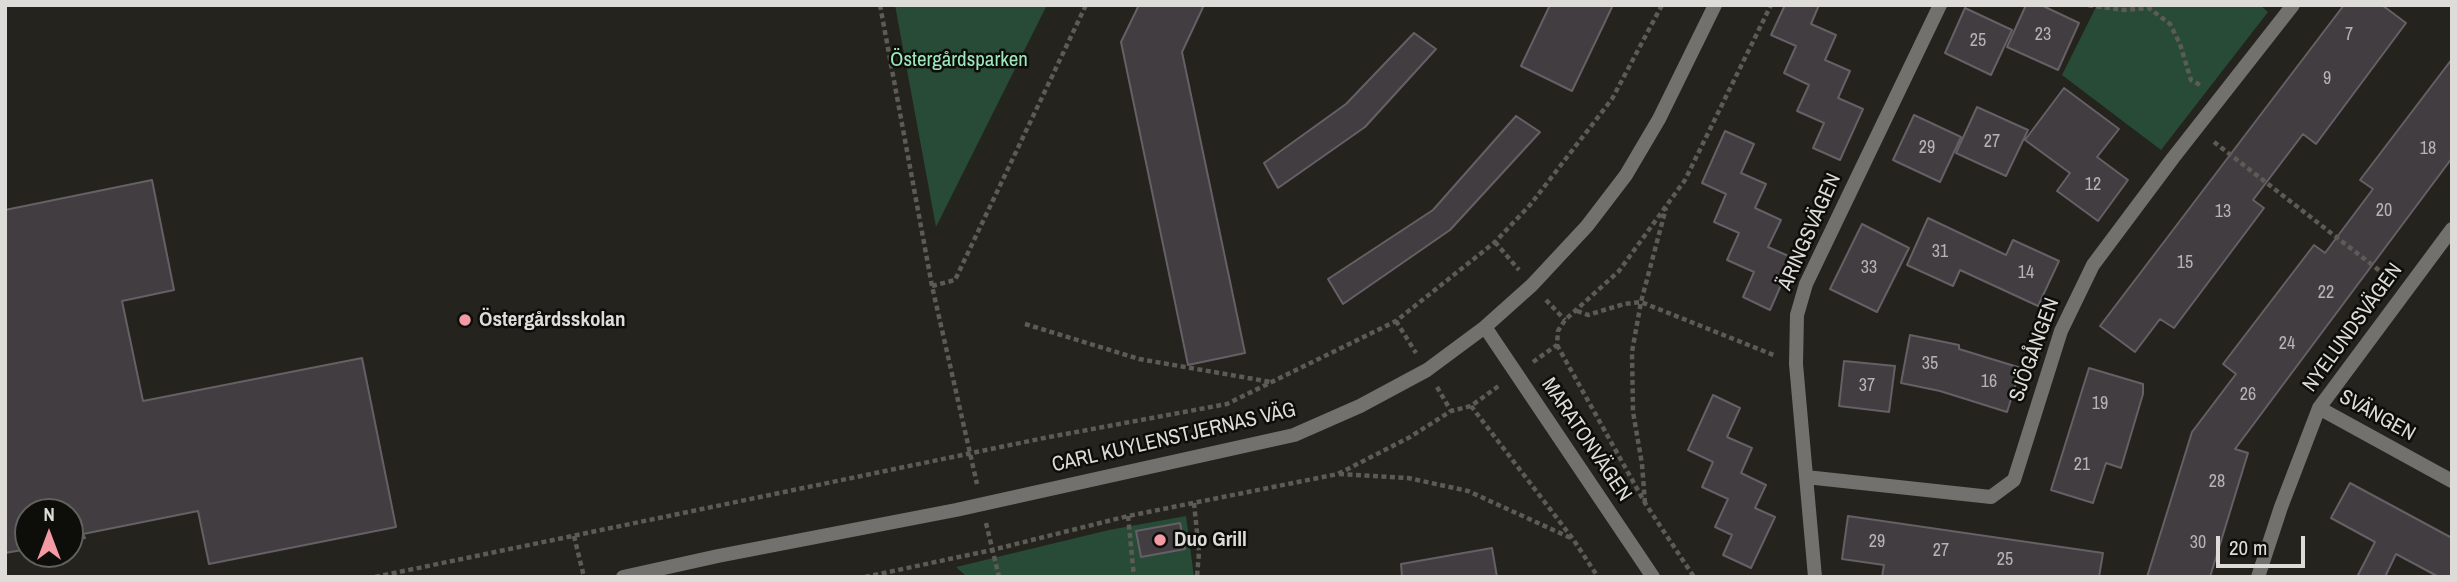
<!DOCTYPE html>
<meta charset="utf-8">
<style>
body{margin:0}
#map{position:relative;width:2457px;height:582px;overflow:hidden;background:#25231e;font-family:"Archivo Narrow",sans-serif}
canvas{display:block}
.frame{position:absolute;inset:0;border:7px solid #dddcd9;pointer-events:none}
.north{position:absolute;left:14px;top:498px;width:70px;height:70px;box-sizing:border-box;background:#0d0d0a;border:2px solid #60605d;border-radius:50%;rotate:0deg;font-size:19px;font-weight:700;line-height:28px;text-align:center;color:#dddcd9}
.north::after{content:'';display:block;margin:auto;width:24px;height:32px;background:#f49aa5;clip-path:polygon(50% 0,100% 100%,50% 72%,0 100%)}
.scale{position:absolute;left:2216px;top:536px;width:89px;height:32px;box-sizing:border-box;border:4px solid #dddcd9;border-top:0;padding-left:9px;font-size:21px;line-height:24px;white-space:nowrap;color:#dddcd9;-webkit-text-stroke:5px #0d0d0a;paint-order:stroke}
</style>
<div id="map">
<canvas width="2457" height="582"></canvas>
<div class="frame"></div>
<div class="north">N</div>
<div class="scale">20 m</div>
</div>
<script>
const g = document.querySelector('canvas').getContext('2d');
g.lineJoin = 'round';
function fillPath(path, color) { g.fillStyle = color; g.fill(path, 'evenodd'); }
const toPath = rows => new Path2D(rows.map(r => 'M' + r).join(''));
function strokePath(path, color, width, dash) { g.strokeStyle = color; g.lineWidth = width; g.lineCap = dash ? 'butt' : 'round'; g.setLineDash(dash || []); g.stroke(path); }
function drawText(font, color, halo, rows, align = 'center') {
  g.font = font + ' "Archivo Narrow",sans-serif'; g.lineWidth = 5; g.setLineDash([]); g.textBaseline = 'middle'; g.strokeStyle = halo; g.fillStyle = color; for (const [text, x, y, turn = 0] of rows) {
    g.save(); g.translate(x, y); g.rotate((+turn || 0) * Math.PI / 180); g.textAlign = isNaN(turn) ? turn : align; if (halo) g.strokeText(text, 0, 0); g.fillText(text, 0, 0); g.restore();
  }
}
const green = toPath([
 [895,5,1047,5,936,227],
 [2097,5,2260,5,2268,12,2161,150,2062,75],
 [1186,516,1194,577,967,577,956,567,1109,530]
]);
const building = toPath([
 [1139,5,1204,5,1182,52,1245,353,1188,365,1121,42,1139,5],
 [1550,5,1613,5,1572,91,1521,66,1550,5],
 [1785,5,1819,5,1811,24,1836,35,1825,60,1850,71,1838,98,1863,109,1840,160,1813,148,1824,123,1797,111,1809,85,1784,73,1796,46,1771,35,1785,5],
 [2026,5,2041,5,2079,23,2058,70,2007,47,2026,5],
 [2344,5,2382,5,2406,23,2316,144,2303,134,2253,200,2264,208,2174,328,2160,319,2135,352,2100,326,2344,5],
 [1965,8,2012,30,1991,75,1945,53,1965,8],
 [1414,33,1436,49,1365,127,1278,188,1264,163,1346,104,1414,33],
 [2452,59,2452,158,2235,449,2248,453,2210,577,2147,577,2192,432,2236,374,2223,364,2314,245,2325,253,2373,189,2360,180,2452,59],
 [2064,88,2119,129,2097,157,2128,180,2098,221,2057,191,2070,173,2025,140,2064,88],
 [1977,107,2028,130,2006,176,1956,153,1977,107],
 [1914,115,1961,137,1940,182,1893,160,1914,115],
 [1516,116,1540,132,1450,230,1343,304,1328,279,1433,210,1516,116],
 [1725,131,1754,144,1741,173,1766,184,1755,208,1781,220,1768,247,1793,258,1770,310,1743,297,1754,272,1727,260,1739,233,1714,222,1726,194,1702,183,1725,131],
 [152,180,174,290,122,301,143,401,362,358,396,527,209,564,198,511,83,534,85,538,70,541,70,512,28,512,28,549,5,553,5,210,152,180],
 [1928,218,2006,255,2013,240,2059,261,2038,306,1960,270,1953,286,1907,265,1928,218],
 [1862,224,1909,248,1877,312,1830,289,1862,224],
 [1910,335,1959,345,1959,349,2021,368,2007,412,1940,391,1901,383,1910,335],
 [1844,361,1895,366,1889,412,1839,406,1844,361],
 [2089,368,2143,384,2143,394,2121,468,2106,463,2093,503,2051,490,2089,368],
 [1713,395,1740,408,1727,437,1752,448,1741,473,1766,485,1755,508,1775,517,1751,568,1723,555,1732,535,1715,527,1728,499,1702,487,1713,462,1688,450,1713,395],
 [2350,483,2452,538,2452,577,2439,577,2396,554,2385,577,2357,577,2375,542,2331,518,2350,483],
 [1848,516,2103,553,2099,577,1882,577,1884,565,1842,559,1848,516],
 [1180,523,1185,549,1141,557,1136,531,1180,523],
 [1492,548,1497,577,1402,577,1401,564,1492,548]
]);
const path = toPath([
 [880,5,932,286,977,484],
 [2088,5,2123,10,2149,8,2170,24,2180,44,2191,80,2202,86],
 [2214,142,2389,278],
 [1495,242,1519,270],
 [932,286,955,280,1086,5],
 [1546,300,1565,320],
 [1577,311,1588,315,1624,304,1641,302,1776,356],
 [1396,321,1416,353],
 [1025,324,1139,359,1271,382],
 [1557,345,1645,503,1694,577],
 [1533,362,1557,345,1558,331,1565,320,1619,271,1685,180,1771,5],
 [1437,387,1451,411],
 [1471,406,1573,539,1598,577],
 [1339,474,1408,478,1468,491,1573,539],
 [1194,503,1199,552,1197,577],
 [1645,503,1642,464,1633,412,1632,352,1641,302,1666,208],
 [1128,516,1134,577],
 [986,523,999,577],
 [574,536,584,577],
 [375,577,1044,438,1227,404,1396,321,1495,242,1530,205,1612,99,1662,5],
 [865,577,992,550,1128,516,1338,474,1410,437,1451,411,1471,406,1500,385]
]);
const minor = toPath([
 [2319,408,2452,481],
 [1806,477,1991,497,2014,480,2061,331,2093,265,2173,158,2293,5],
 [1815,577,1796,364,1797,315,1806,284,1940,5],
 [2258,577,2281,507,2319,408,2452,229]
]);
const tertiary = toPath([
 [1485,327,1653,577],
 [623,577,718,556,956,510,1294,435,1360,406,1427,370,1485,327,1532,285,1587,226,1626,175,1659,119,1715,5]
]);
const markers = [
 [465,320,7,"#f49aa5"],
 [1160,540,7,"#f49aa5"]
];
const numberNames = [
 ["23",2043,35],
 ["7",2349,35],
 ["25",1978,41],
 ["9",2327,79],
 ["27",1992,142],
 ["29",1927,148],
 ["18",2428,149],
 ["12",2093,185],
 ["20",2384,211],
 ["13",2223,212],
 ["31",1940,252],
 ["15",2185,263],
 ["33",1869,268],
 ["14",2026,273],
 ["22",2326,293],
 ["24",2287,344],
 ["35",1930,364],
 ["16",1989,382],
 ["37",1867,386],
 ["26",2248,395],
 ["19",2100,404],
 ["21",2082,465],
 ["28",2217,482],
 ["29",1877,542],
 ["30",2198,543],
 ["27",1941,551],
 ["25",2005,560]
];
const parkNames = [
 ["Östergårdsparken",959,60]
];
const streetNames = [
 ["ÄRINGSVÄGEN",1810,232,-66],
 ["NYELUNDSVÄGEN",2353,328,-54],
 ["SJÖGÅNGEN",2035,350,-70],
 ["SVÄNGEN",2377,416,29],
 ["CARL KUYLENSTJERNAS VÄG",1174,438,-13],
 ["MARATONVÄGEN",1586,440,56]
];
const poiNames = [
 ["Östergårdsskolan",479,320],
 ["Duo Grill",1174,540]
];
fillPath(green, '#274b37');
fillPath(building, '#413d41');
strokePath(building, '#646065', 2);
strokePath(path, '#5c5b56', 4.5, [5, 3.5]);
strokePath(minor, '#72716e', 14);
strokePath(tertiary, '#72716e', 14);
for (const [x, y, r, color] of markers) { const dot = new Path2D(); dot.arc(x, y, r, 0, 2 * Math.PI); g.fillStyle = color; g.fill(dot); strokePath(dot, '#0d0d0a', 2.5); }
drawText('18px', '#b6b4b3', null, numberNames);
drawText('21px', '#9de8bd', '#0d0d0a', parkNames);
drawText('21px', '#dddcd9', '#0d0d0a', streetNames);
drawText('bold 21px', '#dddcd9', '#0d0d0a', poiNames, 'left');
</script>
